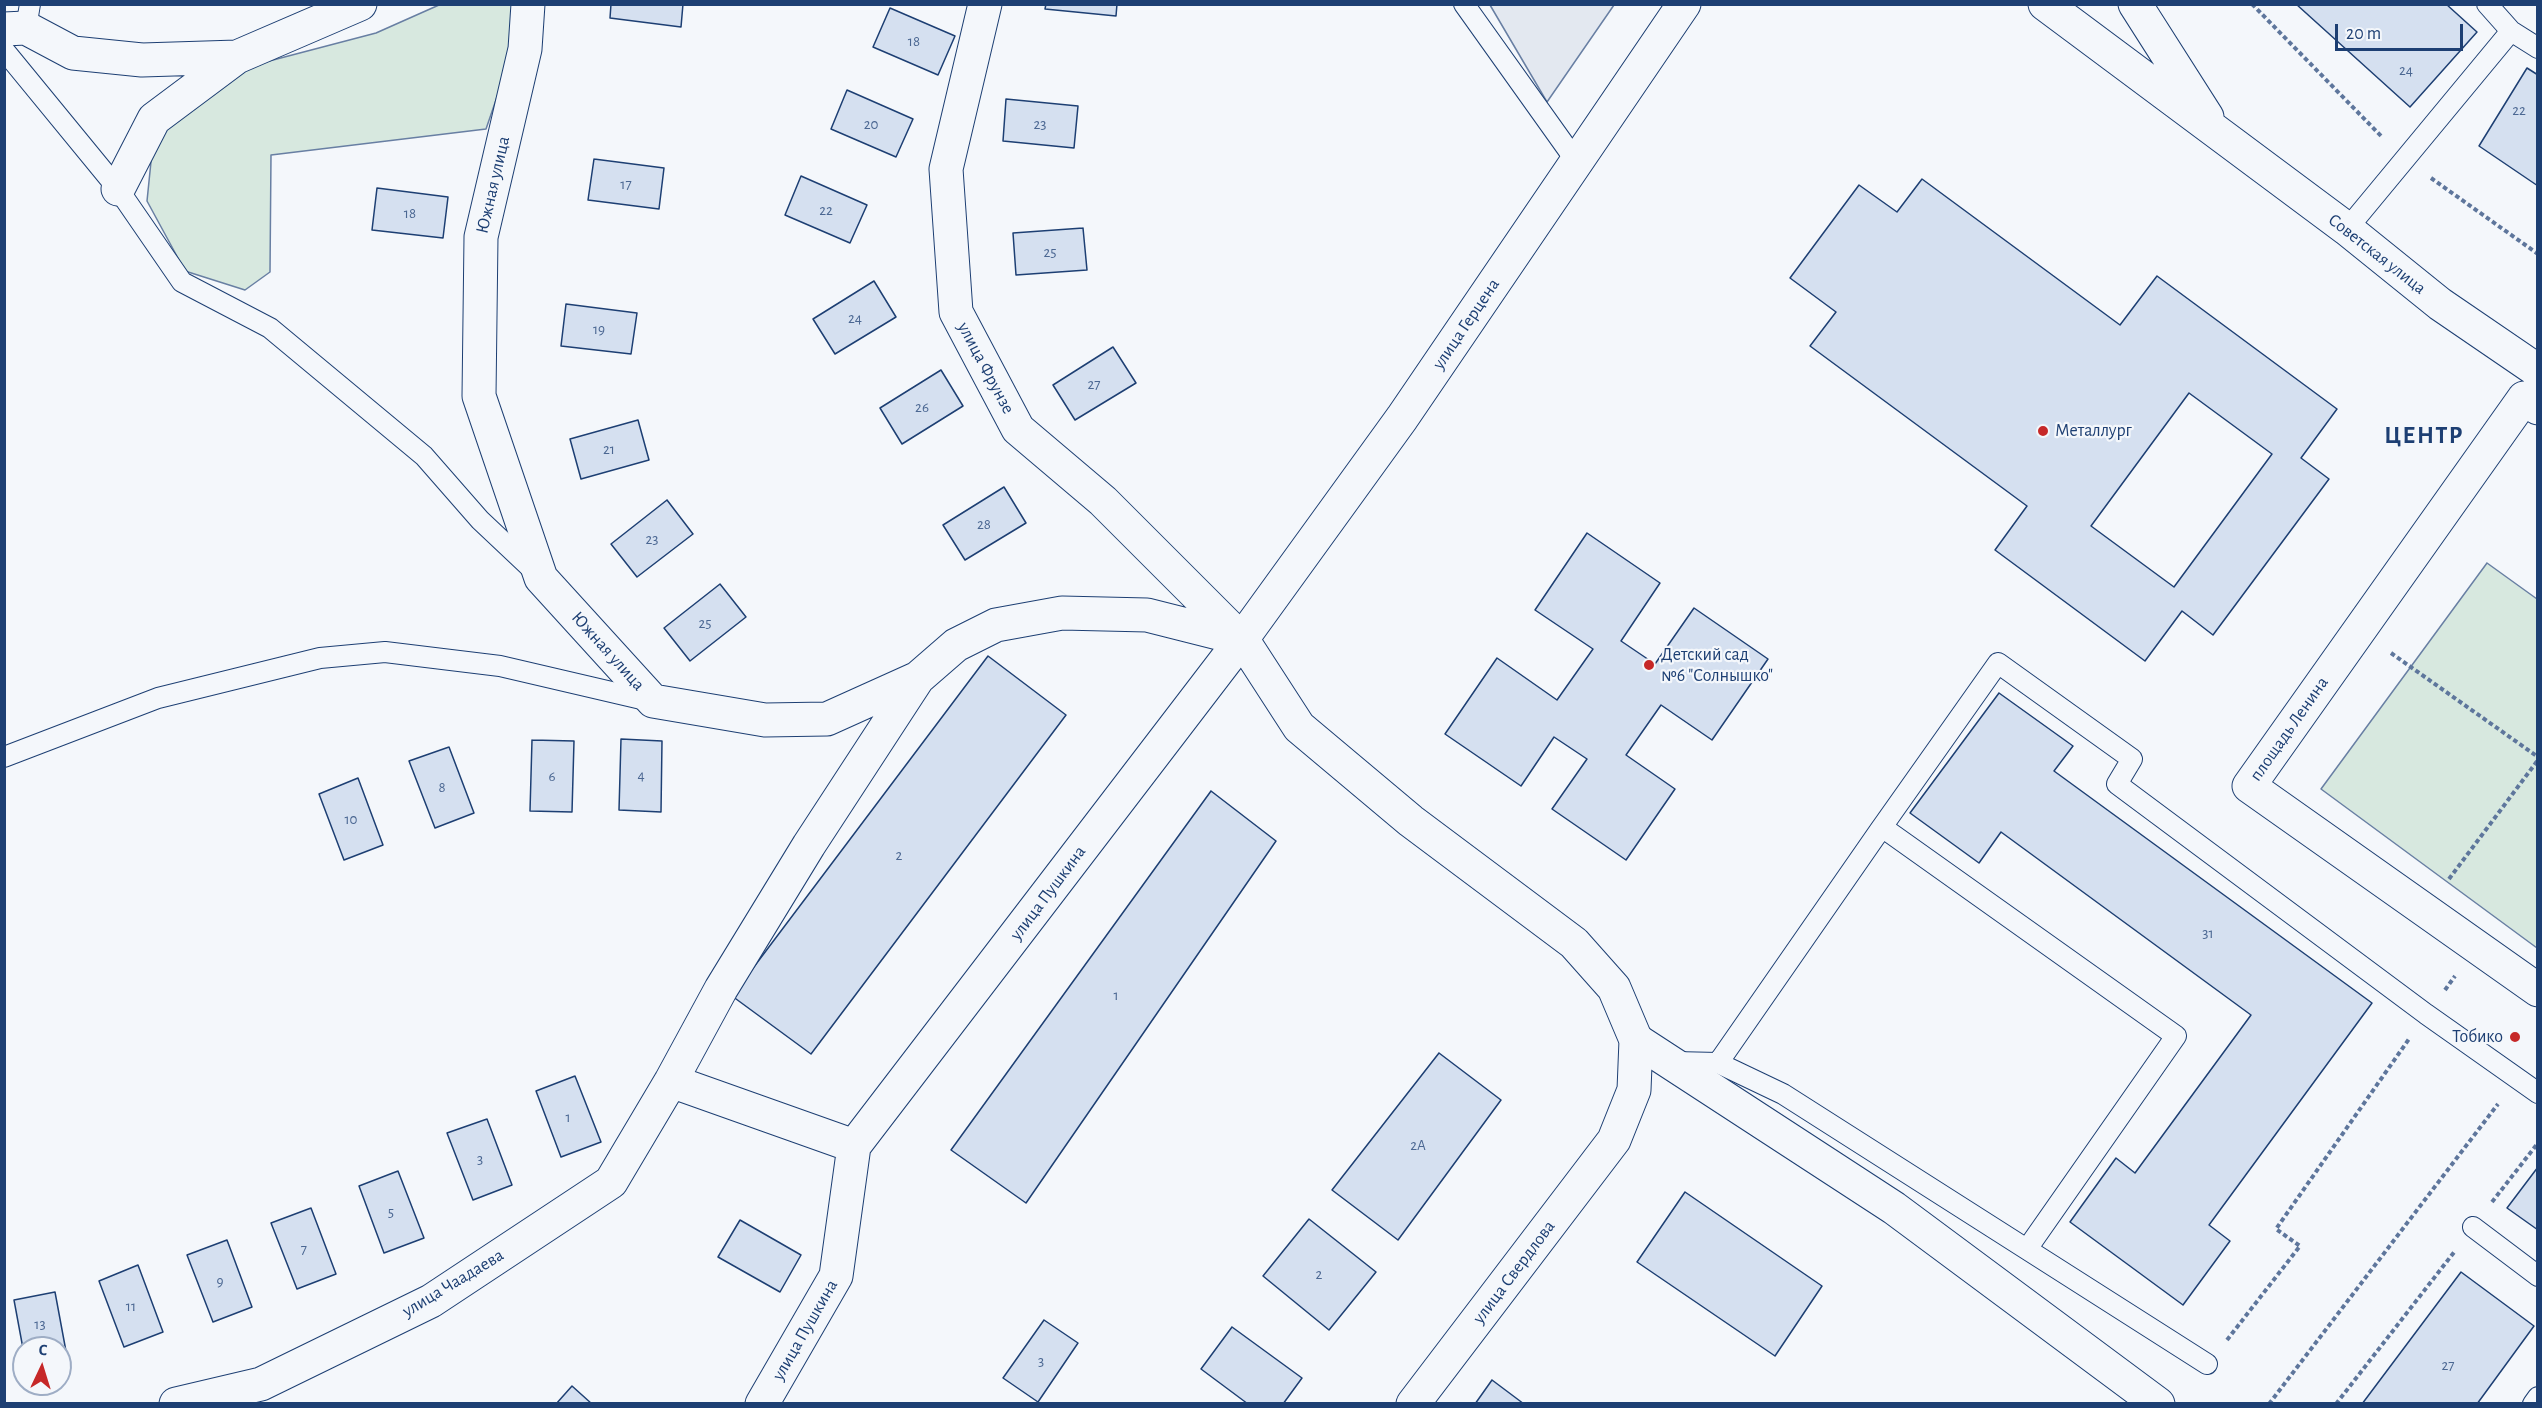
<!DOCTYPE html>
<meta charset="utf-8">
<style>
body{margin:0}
#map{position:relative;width:2542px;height:1408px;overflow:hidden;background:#f4f7fb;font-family:"Alegreya Sans",sans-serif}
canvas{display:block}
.frame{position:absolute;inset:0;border:6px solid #1d3f73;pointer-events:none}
.north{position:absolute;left:12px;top:1336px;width:60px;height:60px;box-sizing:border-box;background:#f4f7fb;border:2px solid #9eadc5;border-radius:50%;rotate:4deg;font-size:16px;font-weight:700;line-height:24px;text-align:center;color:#1d3f73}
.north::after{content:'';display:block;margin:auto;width:21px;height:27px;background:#c62828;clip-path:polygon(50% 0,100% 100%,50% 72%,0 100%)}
.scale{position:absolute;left:2335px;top:24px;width:128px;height:27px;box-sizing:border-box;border:3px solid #1d3f73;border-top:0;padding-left:8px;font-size:18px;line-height:21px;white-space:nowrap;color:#1d3f73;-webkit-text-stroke:4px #f4f7fb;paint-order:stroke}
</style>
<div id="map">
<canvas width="2542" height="1408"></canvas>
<div class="frame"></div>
<div class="north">С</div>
<div class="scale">20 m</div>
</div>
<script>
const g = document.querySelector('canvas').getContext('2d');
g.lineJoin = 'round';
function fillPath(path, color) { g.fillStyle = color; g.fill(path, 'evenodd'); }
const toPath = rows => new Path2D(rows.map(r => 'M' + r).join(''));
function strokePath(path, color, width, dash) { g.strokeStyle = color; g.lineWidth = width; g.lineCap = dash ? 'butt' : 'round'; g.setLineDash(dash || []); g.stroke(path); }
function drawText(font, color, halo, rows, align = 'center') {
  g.font = font + ' "Alegreya Sans",sans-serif'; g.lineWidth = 4.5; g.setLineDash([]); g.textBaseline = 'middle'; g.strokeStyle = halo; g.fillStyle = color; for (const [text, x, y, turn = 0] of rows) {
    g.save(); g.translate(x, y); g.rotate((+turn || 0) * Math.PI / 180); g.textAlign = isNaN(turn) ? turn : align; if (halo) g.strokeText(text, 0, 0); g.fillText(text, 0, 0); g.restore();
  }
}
const green = toPath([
 [439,5,514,5,509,62,486,129,271,155,270,272,245,290,185,271,147,201,153,142,192,95,254,65,376,33,439,5],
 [2487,563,2537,599,2537,948,2321,789,2487,563]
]);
const parking = toPath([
 [1490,5,1614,5,1547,102,1490,5]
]);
const building = toPath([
 [611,4,683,4,681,27,610,18,611,4],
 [1046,4,1117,4,1116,16,1045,9,1046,4],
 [2296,4,2446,4,2477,32,2410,107,2296,4],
 [890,8,955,36,938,75,873,47,890,8],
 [2527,68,2538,75,2538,186,2479,146,2527,68],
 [847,90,913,119,896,157,831,129,847,90],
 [1006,99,1078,106,1074,148,1003,141,1006,99],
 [594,159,664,168,659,209,588,200,594,159],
 [801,176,867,205,850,243,785,215,801,176],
 [1922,179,2120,325,2157,276,2337,409,2301,458,2329,479,2213,635,2182,611,2145,661,1995,550,2027,506,1810,346,1836,312,1790,278,1859,185,1897,212,1922,179],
 [2189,393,2272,454,2174,587,2091,526,2189,393],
 [377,188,448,197,443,238,372,230,377,188],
 [1083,228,1087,270,1016,275,1013,233,1083,228],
 [874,281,896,317,835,354,813,319,874,281],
 [566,304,637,313,631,354,561,346,566,304],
 [1113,347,1136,383,1075,420,1053,385,1113,347],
 [941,370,963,406,902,444,880,408,941,370],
 [638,420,649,460,581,479,570,439,638,420],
 [1004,487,1026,523,965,560,943,525,1004,487],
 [667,500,693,534,637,577,611,544,667,500],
 [1587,533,1660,583,1621,641,1655,664,1694,608,1768,659,1712,740,1661,705,1626,755,1675,789,1626,860,1552,809,1587,759,1554,737,1521,786,1445,734,1497,658,1557,700,1593,649,1535,610,1587,533],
 [720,584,746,617,690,661,664,628,720,584],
 [988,656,1066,715,811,1054,732,996,988,656],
 [1999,693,2073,746,2054,771,2372,1003,2209,1225,2230,1241,2183,1305,2070,1222,2116,1158,2135,1173,2251,1015,2001,832,1979,863,1910,813,1999,693],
 [621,739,662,741,661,812,619,810,621,739],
 [532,740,574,741,572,812,530,811,532,740],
 [449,747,474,813,435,828,409,761,449,747],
 [358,778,383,845,344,860,319,794,358,778],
 [1211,791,1276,841,1026,1203,951,1150,1211,791],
 [1439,1053,1501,1100,1398,1240,1332,1190,1439,1053],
 [575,1076,601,1142,561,1157,536,1091,575,1076],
 [487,1119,512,1185,473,1200,447,1133,487,1119],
 [2538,1167,2538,1230,2507,1208,2538,1167],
 [398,1171,424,1238,384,1253,359,1186,398,1171],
 [1685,1192,1822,1286,1775,1356,1637,1262,1685,1192],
 [311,1208,336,1274,297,1289,271,1223,311,1208],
 [1309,1219,1376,1272,1329,1330,1263,1276,1309,1219],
 [740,1220,801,1255,780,1292,718,1257,740,1220],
 [227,1240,252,1307,213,1322,187,1255,227,1240],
 [138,1265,163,1332,124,1347,99,1281,138,1265],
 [2461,1272,2534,1326,2477,1404,2362,1404,2461,1272],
 [55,1292,68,1362,60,1363,60,1348,24,1348,24,1354,14,1300,55,1292],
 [1044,1320,1078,1343,1038,1402,1003,1378,1044,1320],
 [1232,1327,1302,1378,1283,1404,1248,1404,1201,1369,1232,1327],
 [1492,1380,1524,1404,1475,1404,1492,1380],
 [572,1386,592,1404,556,1404,572,1386]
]);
const path = toPath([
 [2252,4,2382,137],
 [2431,178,2538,254],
 [2391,653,2538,757],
 [2449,879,2538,760],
 [2445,990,2455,976],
 [2492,1202,2538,1143],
 [2227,1340,2300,1246,2276,1229,2409,1039],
 [2269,1404,2498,1104],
 [2336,1404,2455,1251]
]);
const lane = toPath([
 [1464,4,1576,161],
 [2487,4,2511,31],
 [26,28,30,4],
 [4,50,118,189,182,282,270,328,424,456,480,520,533,570],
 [2347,229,2511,31,2538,48],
 [4,757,158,698,320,658,385,652,500,666,650,701],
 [1675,1062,1718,1063,1783,1094,2207,1364],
 [1718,1063,1882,827],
 [2473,1227,2538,1276],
 [2027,1249,2176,1036,1882,827,1998,663,2132,759,2117,784,2426,1014,2538,1093],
 [2533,1404,2538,1397]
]);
const street = toPath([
 [528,4,525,49,481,237,479,396,541,578,653,701,765,720,827,719,918,678,956,645,996,625,1062,613,1147,615,1242,639],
 [985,4,946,169,956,312,1018,429,1103,501,1241,639],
 [2045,4,2347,229,2440,304,2538,371],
 [2135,4,2207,117],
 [4,29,26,28,73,53,142,60,237,57,360,4],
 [118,189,154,119,237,57],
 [2538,408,2524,398,2249,786,2538,990],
 [1636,1040,1894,1208,2158,1404],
 [671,1081,854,1146,836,1276,762,1404],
 [854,1146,1242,639],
 [176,1404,261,1384,431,1301,611,1182,671,1081,721,989,809,845,918,678]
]);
const secondary = toPath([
 [1413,1404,1614,1140,1634,1090,1636,1040,1614,988,1574,943,1411,821,1299,727,1242,639,1402,418,1684,4]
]);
const markers = [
 [2043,431,6,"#c62828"],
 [1649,665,6,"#c62828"],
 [2515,1037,6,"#c62828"]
];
const numberNames = [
 ["18",914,41],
 ["24",2406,70],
 ["22",2519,110],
 ["20",871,124],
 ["23",1040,124],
 ["17",626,184],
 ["22",826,210],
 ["18",410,213],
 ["25",1050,252],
 ["24",855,318],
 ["19",599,329],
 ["27",1094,384],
 ["26",922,407],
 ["21",609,449],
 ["28",984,524],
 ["23",652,539],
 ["25",705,623],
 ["4",641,775],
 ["6",552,776],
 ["8",442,787],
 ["10",351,819],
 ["2",899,855],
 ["31",2208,933],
 ["1",1116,995],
 ["1",568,1117],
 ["2А",1418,1145],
 ["3",480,1159],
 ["5",391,1212],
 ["7",304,1249],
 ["2",1319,1274],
 ["9",220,1281],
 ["11",131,1306],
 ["13",40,1324],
 ["3",1041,1361],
 ["27",2448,1365]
];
const streetNames = [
 ["Южная улица",493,185,-77],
 ["Советская улица",2377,254,38],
 ["улица Герцена",1466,324,-56],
 ["улица Фрунзе",986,368,62],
 ["Южная улица",608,651,48],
 ["площадь Ленина",2289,729,-55],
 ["улица Пушкина",1048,893,-53],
 ["улица Свердлова",1514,1272,-53],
 ["улица Чаадаева",453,1283,-31],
 ["улица Пушкина",805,1330,-60]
];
const poiNames = [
 ["Металлург",2055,431],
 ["Детский сад",1661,655],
 ["№6 \"Солнышко\"",1661,676],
 ["Тобико",2503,1037,"right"]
];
const districtNames = [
 ["ЦЕНТР",2424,436]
];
fillPath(green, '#d7e8df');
strokePath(green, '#687fa3', 1.5);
fillPath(parking, '#e3e8f0');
strokePath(parking, '#687fa3', 1.5);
fillPath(building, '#d5e0f0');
strokePath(building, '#1d3f73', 1.5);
strokePath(lane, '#1d3f73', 22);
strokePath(street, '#1d3f73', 35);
strokePath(secondary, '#1d3f73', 35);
strokePath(path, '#5e769c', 4, [4.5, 3]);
strokePath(lane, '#f4f7fb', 20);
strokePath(street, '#f4f7fb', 33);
strokePath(secondary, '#f4f7fb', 33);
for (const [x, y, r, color] of markers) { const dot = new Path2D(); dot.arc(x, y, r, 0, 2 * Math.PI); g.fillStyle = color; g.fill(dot); strokePath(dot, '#f4f7fb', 2); }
drawText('15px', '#4b6792', null, numberNames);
drawText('18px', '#1d3f73', '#f4f7fb', streetNames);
drawText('18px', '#1d3f73', '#f4f7fb', poiNames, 'left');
g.letterSpacing = '1.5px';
drawText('bold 24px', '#1d3f73', '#f4f7fb', districtNames);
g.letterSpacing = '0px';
</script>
